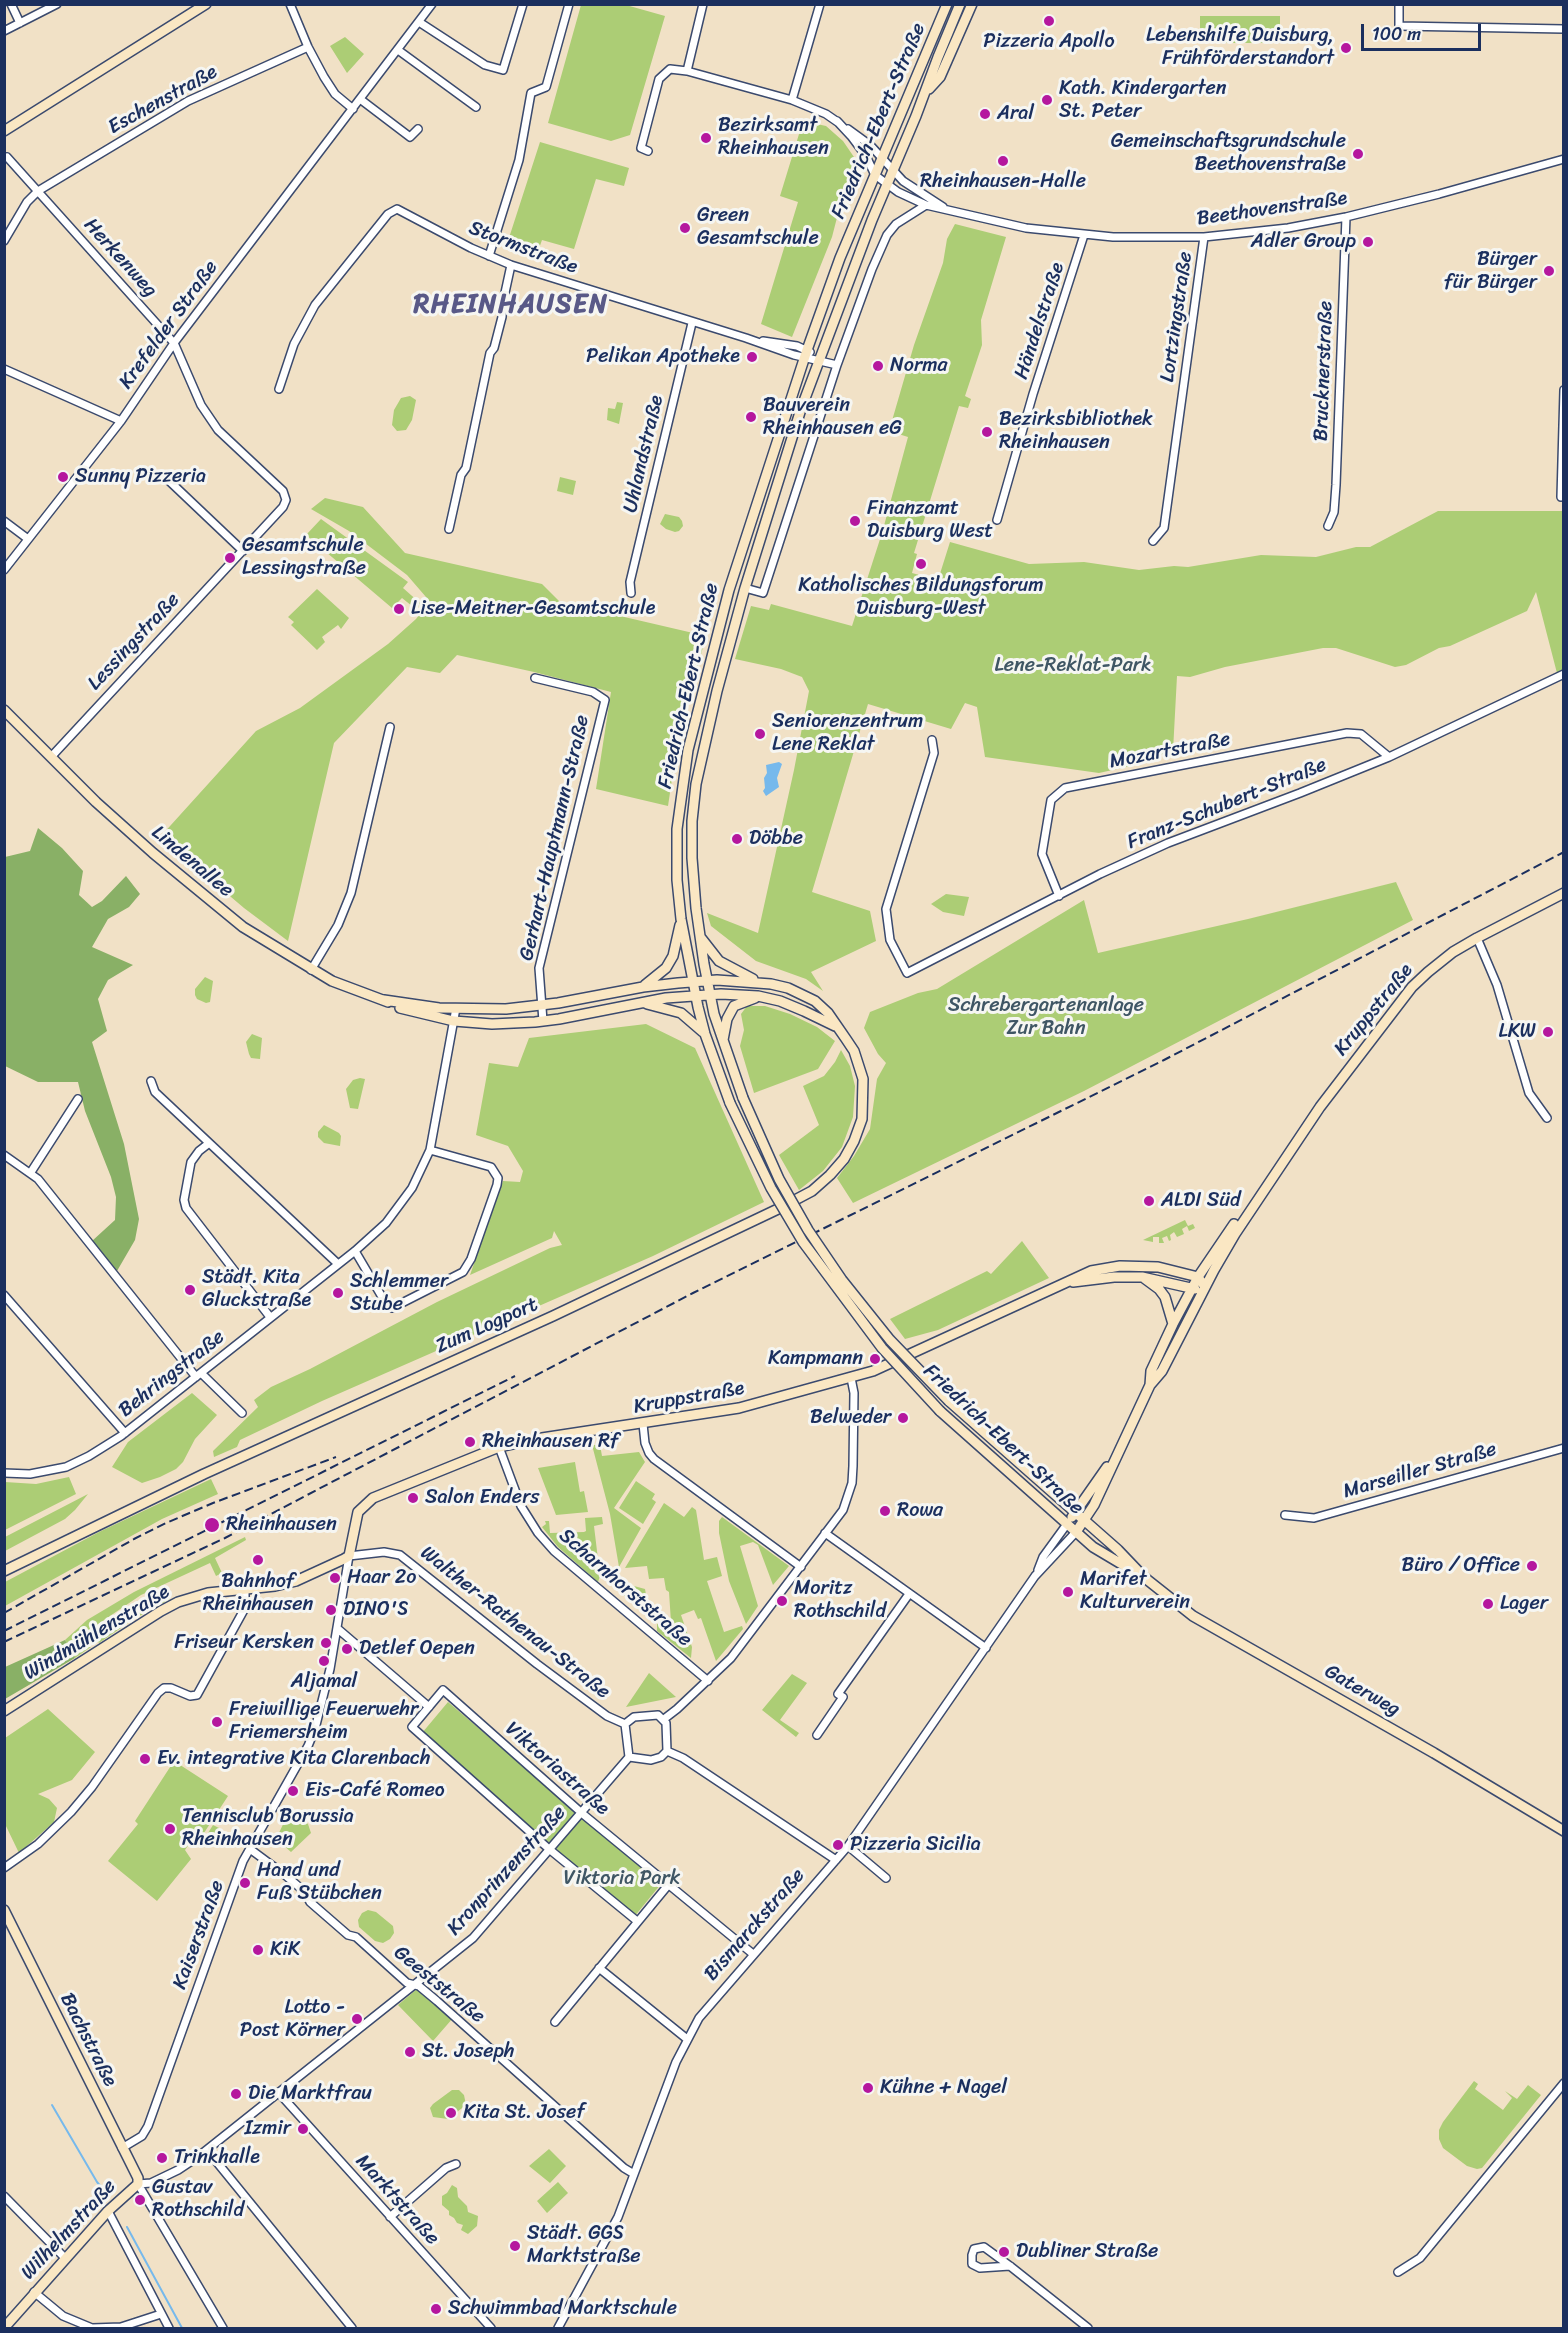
<!DOCTYPE html>
<meta charset="utf-8">
<style>
body{margin:0}
#map{position:relative;width:1568px;height:2333px;overflow:hidden;background:#f1e1c6;font-family:Sriracha,sans-serif}
canvas{display:block}
.frame{position:absolute;inset:0;border:6px solid #1b2f5e;pointer-events:none}
.scale{position:absolute;left:1361px;top:24px;width:120px;height:27px;box-sizing:border-box;border:3px solid #1b2f5e;border-top:0;padding-left:8px;font-size:18px;line-height:21px;white-space:nowrap;color:#1b2f5e;-webkit-text-stroke:4px #f6f6f2;paint-order:stroke}
</style>
<div id="map">
<canvas width="1568" height="2333"></canvas>
<div class="frame"></div>
<div class="scale">100 m</div>
</div>
<script>
const g = document.querySelector('canvas').getContext('2d');
g.lineJoin = 'round';
function fillPath(path, color) { g.fillStyle = color; g.fill(path, 'evenodd'); }
const toPath = rows => new Path2D(rows.map(r => 'M' + r).join(''));
function strokePath(path, color, width, dash) { g.strokeStyle = color; g.lineWidth = width; g.lineCap = dash ? 'butt' : 'round'; g.setLineDash(dash || []); g.stroke(path); }
function drawText(font, color, halo, rows, align = 'center') {
  g.font = font + ' Sriracha,sans-serif'; g.lineWidth = 6; g.setLineDash([]); g.textBaseline = 'middle'; g.strokeStyle = halo; g.fillStyle = color; for (const [text, x, y, turn = 0] of rows) {
    g.save(); g.translate(x, y); g.rotate((+turn || 0) * Math.PI / 180); g.textAlign = isNaN(turn) ? turn : align; if (halo) g.strokeText(text, 0, 0); g.fillText(text, 0, 0); g.restore();
  }
}
const green = toPath([
 [581,5,626,5,665,16,630,135,611,141,548,123],
 [1200,16,1280,16,1280,43,1200,43],
 [345,37,364,54,347,73,330,46],
 [803,121,826,126,843,141,856,160,840,206,832,237,792,337,761,324,798,202,780,196],
 [540,142,629,168,624,186,596,179,574,249,542,240,537,254,507,244],
 [955,224,1006,237,981,320,982,345,965,396,971,399,968,408,959,406,914,553,917,554,912,573,938,580,950,542,1029,564,1084,562,1139,570,1174,566,1188,567,1261,555,1316,557,1356,547,1370,547,1438,511,1563,511,1564,674,1558,677,1536,592,1527,611,1450,646,1439,648,1406,665,1395,667,1336,648,1323,648,1225,667,1190,677,1177,676,1173,751,1153,757,1153,761,1099,773,985,757,977,707,965,703,951,729,868,704,812,892,870,911,876,941,811,972,823,991,806,979,756,961,711,926,707,913,758,933,794,770,809,691,802,677,781,669,735,659,751,606,769,610,771,604,852,626,882,533,908,437,889,431,914,345,943,263,947,239],
 [410,396,416,400,412,420,406,430,397,431,392,425,394,410,401,398],
 [617,402,623,403,619,424,607,420,608,408,615,409],
 [560,477,576,481,573,495,557,491],
 [325,498,363,507,405,553,542,584,560,602,706,636,678,739,668,806,596,789,611,692,534,672,457,655,440,673,407,667,334,743,288,941,244,908,172,847,161,836,256,731,300,708,388,644,416,619,423,610,426,597,407,575,349,531,311,509],
 [665,514,679,517,682,521,683,526,679,531,675,532,666,529,660,524],
 [321,519,408,582,403,588,420,603,417,610,402,598,392,608,306,535],
 [317,589,349,618,341,629,338,625,322,637,325,642,317,650,291,625,294,622,288,617],
 [1396,882,1413,920,1084,1091,853,1203,837,1178,854,1156,870,1129,877,1079,886,1063,878,1054,864,1028,870,1012,918,993,937,989,1084,900,1098,953,1248,919],
 [946,894,969,897,964,916,943,912,931,904],
 [205,977,213,981,210,1002,206,1003,197,999,195,995,195,989],
 [747,1006,765,1006,790,1014,817,1027,835,1041,818,1069,754,1093,740,1046,744,1030,741,1014],
 [646,1024,695,1048,764,1202,653,1256,322,1401,240,1440,237,1447,214,1457,213,1451,258,1407,254,1400,271,1387,310,1369,437,1302,550,1248,562,1245,554,1231,552,1238,470,1275,503,1181,520,1182,523,1171,508,1146,476,1135,489,1063,518,1067,529,1038],
 [252,1034,262,1038,260,1059,251,1058,249,1054,246,1042],
 [841,1050,850,1066,855,1086,853,1117,842,1147,823,1171,799,1190,779,1155,819,1125,803,1086,824,1076,835,1062],
 [360,1078,365,1079,358,1109,350,1108,346,1089,353,1080],
 [324,1125,339,1133,341,1136,340,1146,324,1143,318,1137,318,1132],
 [1185,1220,1188,1226,1193,1224,1195,1228,1189,1231,1187,1226,1182,1229,1184,1234,1177,1237,1174,1232,1170,1235,1171,1240,1169,1241,1167,1236,1162,1238,1164,1243,1159,1243,1159,1237,1153,1237,1153,1242,1143,1240],
 [1022,1241,1049,1278,938,1330,905,1339,890,1319,987,1271,991,1274],
 [192,1393,217,1415,195,1439,183,1462,176,1469,160,1477,142,1483,112,1467,128,1442],
 [592,1445,600,1445,602,1456,639,1452,645,1462,614,1508,641,1528,619,1567,610,1514],
 [575,1462,580,1492,584,1491,588,1512,556,1515,538,1468],
 [69,1477,76,1494,5,1530,5,1482,36,1484],
 [211,1479,218,1494,162,1519,5,1606,5,1582,99,1532],
 [636,1481,655,1494,652,1499,656,1502,643,1524,619,1508],
 [88,1494,75,1510,65,1519,5,1551,5,1537],
 [664,1503,684,1517,692,1507,696,1510,704,1560,717,1557,722,1576,707,1581,724,1632,742,1626,743,1629,716,1661,701,1618,698,1619,694,1610,681,1615,692,1647,691,1658,657,1631,657,1624,671,1622,669,1592,666,1590,664,1578,649,1579,647,1566,625,1568],
 [602,1517,603,1524,594,1526,600,1576,598,1582,558,1547,542,1527,546,1524,545,1521,549,1521,550,1533,584,1532,586,1531,585,1518],
 [722,1517,789,1566,773,1585,758,1545,753,1542,740,1546,758,1606,746,1624,729,1581,719,1533,719,1521],
 [245,1537,246,1540,215,1558,222,1573,216,1576,210,1563,141,1595,79,1637,84,1647,91,1647,75,1658,65,1640,87,1620,134,1592],
 [634,1586,645,1589,650,1617,621,1593],
 [169,1595,170,1599,134,1619,99,1643,97,1640,122,1622],
 [649,1673,676,1697,626,1707],
 [792,1674,807,1683,780,1720,799,1733,796,1737,762,1710],
 [448,1702,661,1884,634,1917,422,1733],
 [48,1709,95,1752,72,1780,38,1794,49,1799,57,1808,54,1822,19,1853,5,1824,5,1738],
 [174,1761,228,1796,202,1836,196,1834,185,1850,191,1859,157,1901,108,1861,138,1824,135,1821],
 [290,1810,308,1824,311,1833,291,1852,276,1839],
 [213,1825,221,1829,226,1835,232,1835,240,1840,237,1845,229,1846,224,1839,208,1833],
 [368,1910,376,1912,393,1926,394,1933,390,1939,383,1943,375,1941,359,1927,358,1920,362,1913],
 [417,1989,453,2018,433,2041,398,2005],
 [1474,2081,1478,2084,1475,2089,1503,2110,1512,2098,1505,2091,1517,2099,1528,2085,1541,2095,1482,2168,1477,2169,1467,2166,1443,2148,1439,2139,1439,2130,1443,2122],
 [452,2090,459,2090,464,2095,466,2105,448,2119,433,2117,430,2108,433,2104],
 [549,2149,566,2166,550,2183,529,2166],
 [558,2182,568,2193,547,2213,537,2201],
 [452,2185,457,2188,458,2197,467,2206,468,2212,478,2216,477,2226,468,2234,461,2230,463,2225,457,2223,454,2218,449,2215,449,2211,442,2205,442,2196,447,2193]
]);
const forest = toPath([
 [38,828,62,848,83,871,79,895,92,907,102,901,126,876,140,894,129,907,108,919,92,947,133,965,108,980,98,999,107,1031,92,1042,124,1144,139,1219,135,1240,117,1271,92,1241,115,1220,116,1197,111,1177,85,1111,78,1082,38,1082,5,1066,5,857,30,851],
 [65,1640,75,1658,5,1699,5,1667]
]);
const water = toPath([
 [779,762,782,764,777,778,779,787,766,796,763,791,765,788,764,778,767,773,766,765]
]);
const stream = toPath([
 [52,2105,97,2182,106,2193],
 [127,2227,182,2328]
]);
const street = toPath([
 [11,4,20,23],
 [290,4,308,47,324,77,335,94,353,109],
 [1399,4,1399,26,1564,29],
 [419,22,485,65,503,70,523,4],
 [4,31,57,4],
 [398,50,476,107],
 [687,71,703,4],
 [360,99,410,137,418,129],
 [792,100,820,4],
 [837,121,851,136,866,156,875,175,898,192,926,205,1026,228,1113,237,1204,237,1288,228,1346,217,1439,194,1564,159],
 [848,129,870,145,903,181,943,207],
 [648,151,641,148,659,79,670,69,687,71,792,100,826,114,839,123],
 [7,157,174,343,201,405,218,430,283,491,286,500,283,507,51,757],
 [4,241,27,202,38,191,188,101,308,47],
 [489,256,519,160,531,93,546,87,569,4],
 [763,341,797,346,810,352],
 [4,369,121,421],
 [279,389,294,344,315,305,388,214,397,209,471,248,511,265,746,338,794,355,837,365],
 [164,476,243,551],
 [1561,497,1564,390],
 [997,520,1033,394,1084,235],
 [4,521,28,539],
 [1328,526,1334,512,1336,485,1346,217],
 [449,529,461,475,466,468,490,353,494,348,502,317,503,302,511,265],
 [1153,541,1164,528,1204,237],
 [4,570,121,421,174,343,432,4],
 [745,588,763,593,837,365,872,269,887,235,896,224,926,205],
 [631,593,630,582,692,323],
 [535,678,593,692,605,700,539,968,543,1021],
 [932,740,934,753,886,909,890,940,907,973,1100,874,1168,843,1300,793,1389,757,1564,674],
 [1059,896,1042,854,1051,800,1065,788,1347,733,1361,734,1389,757],
 [1477,938,1497,985,1529,1093,1547,1118],
 [311,970,338,925,351,893,390,727],
 [151,1081,155,1092,338,1264],
 [208,1144,199,1151,191,1162,184,1200,186,1208,270,1317],
 [4,1155,38,1179,196,1377],
 [31,1172,78,1099],
 [355,1251,385,1302,392,1308,463,1272,471,1259,497,1185,498,1178,491,1167,430,1150],
 [4,1295,125,1433],
 [201,1373,242,1413],
 [643,1424,645,1443,649,1453,654,1459,801,1567],
 [499,1447,521,1506,538,1533,554,1551,708,1681],
 [4,1473,30,1474,66,1467,89,1456,121,1436,355,1251,386,1223,412,1188,430,1150,456,1008],
 [1285,1515,1314,1518,1564,1448],
 [825,1533,986,1648],
 [1038,1570,1043,1557,1067,1524],
 [338,1629,429,1707],
 [664,1719,677,1709,731,1658,843,1510,852,1483,853,1466,854,1393,851,1378],
 [625,1724,634,1717,658,1715,666,1723,667,1751,661,1757,651,1760,629,1757],
 [625,1724,629,1757],
 [817,1735,843,1697,838,1694,909,1594],
 [667,1751,683,1758,836,1860],
 [848,1846,886,1878],
 [250,1849,285,1875,305,1892,310,1902,348,1935,356,1937,407,1983,419,1986,437,2001,624,2168,634,2174],
 [4,1868,38,1844,71,1812,92,1787,158,1693,164,1688,171,1688,190,1696,197,1695,245,1608,245,1588],
 [637,1921,549,1849,412,1727,443,1690,584,1815,753,1954],
 [599,1968,687,2039],
 [555,2022,669,1884],
 [278,2092,491,2328],
 [122,2148,142,2136,148,2126,243,1861,308,1746,315,1729,330,1669,349,1556,384,1552,400,1555,537,1664,607,1716,625,1724],
 [207,2150,352,2328],
 [4,2196,65,2258],
 [108,2211,169,2328],
 [390,2217,446,2168,456,2164],
 [1010,2266,980,2268,972,2264,972,2255,974,2249,984,2247,1010,2266,1088,2328],
 [1398,2272,1420,2258,1564,2083],
 [34,2292,63,2316,92,2328,121,2327,161,2314],
 [223,2328,138,2184,151,2183,178,2170,199,2156,473,1938,629,1757],
 [558,2328,618,2217,676,2062,699,2018,848,1846,1035,1576,1076,1532]
]);
const secondary = toPath([
 [929,89,940,77,972,4],
 [4,131,206,4],
 [4,710,96,802,153,853,243,927,332,981,388,1002],
 [701,938,719,961,753,979],
 [645,985,666,968,673,956,680,925],
 [647,1004,681,1013,703,1032],
 [400,1008,454,1021,492,1024,535,1022,559,1019,666,998,721,994,758,996,780,1001,804,1011,835,1026],
 [723,1040,727,1019,734,1006,755,998],
 [743,1098,714,1014,704,964,696,908,692,858,692,821,696,784,717,691,745,588,801,409,872,220,916,116,938,57,960,4],
 [730,1103,705,1034,698,1007,681,919,677,880,677,829,688,750,729,590,807,350,840,258,947,4],
 [1144,1278,1159,1289,1165,1297,1173,1324],
 [1073,1282,1114,1277,1142,1277,1195,1289],
 [1150,1385,1151,1371,1173,1324,1198,1277,1234,1224],
 [949,1401,1118,1550,1139,1572],
 [940,1411,1093,1547,1145,1578,1193,1616,1434,1753,1564,1831],
 [1072,1517,1107,1467],
 [1076,1532,1094,1505,1150,1385,1162,1371,1214,1270,1235,1234,1320,1107,1412,987,1428,972,1453,952,1477,938,1564,893],
 [4,1571,204,1474,553,1316,778,1209,812,1191,830,1175,844,1159,854,1141,862,1119,863,1079,854,1051,846,1039,828,1013,815,1001,788,988,771,984,717,980,678,983,643,987,558,1003,506,1009,439,1008,384,1000],
 [4,1711,161,1611,178,1602,208,1593,275,1586,296,1581,344,1559,349,1556,358,1512,373,1498,499,1447,542,1438,739,1408,873,1371,1091,1271,1120,1266,1158,1267,1198,1277,1205,1287],
 [4,1910,138,2178,138,2184,108,2211,4,2328]
]);
const rail = toPath([
 [4,1613,134,1539,166,1523,213,1503,336,1457],
 [4,1631,515,1376],
 [4,1642,225,1538,693,1293,1164,1060,1564,852]
]);
const secondaryBridge = toPath([
 [743,1098,779,1179,808,1230,842,1280,890,1340,949,1401],
 [730,1103,771,1188,803,1242,882,1348,940,1411]
]);
const markers = [
 [1049,21,6,"#b5179e"],
 [1346,48,6,"#b5179e"],
 [1047,100,6,"#b5179e"],
 [985,114,6,"#b5179e"],
 [706,138,6,"#b5179e"],
 [1358,154,6,"#b5179e"],
 [1003,161,6,"#b5179e"],
 [685,228,6,"#b5179e"],
 [1368,242,6,"#b5179e"],
 [1549,271,6,"#b5179e"],
 [752,357,6,"#b5179e"],
 [878,366,6,"#b5179e"],
 [751,417,6,"#b5179e"],
 [987,432,6,"#b5179e"],
 [63,477,6,"#b5179e"],
 [855,521,6,"#b5179e"],
 [230,558,6,"#b5179e"],
 [921,564,6,"#b5179e"],
 [399,609,6,"#b5179e"],
 [760,734,6,"#b5179e"],
 [737,839,6,"#b5179e"],
 [1548,1032,6,"#b5179e"],
 [1149,1201,6,"#b5179e"],
 [190,1290,6,"#b5179e"],
 [338,1293,6,"#b5179e"],
 [875,1359,6,"#b5179e"],
 [903,1418,6,"#b5179e"],
 [470,1442,6,"#b5179e"],
 [413,1498,6,"#b5179e"],
 [885,1511,6,"#b5179e"],
 [212,1525,8,"#b5179e"],
 [258,1560,6,"#b5179e"],
 [1532,1566,6,"#b5179e"],
 [335,1578,6,"#b5179e"],
 [1068,1592,6,"#b5179e"],
 [782,1601,6,"#b5179e"],
 [1488,1604,6,"#b5179e"],
 [331,1610,6,"#b5179e"],
 [326,1643,6,"#b5179e"],
 [347,1649,6,"#b5179e"],
 [324,1661,6,"#b5179e"],
 [217,1722,6,"#b5179e"],
 [145,1759,6,"#b5179e"],
 [293,1791,6,"#b5179e"],
 [170,1829,6,"#b5179e"],
 [838,1845,6,"#b5179e"],
 [245,1883,6,"#b5179e"],
 [258,1950,6,"#b5179e"],
 [357,2019,6,"#b5179e"],
 [410,2052,6,"#b5179e"],
 [868,2088,6,"#b5179e"],
 [236,2094,6,"#b5179e"],
 [451,2113,6,"#b5179e"],
 [303,2129,6,"#b5179e"],
 [162,2158,6,"#b5179e"],
 [140,2200,6,"#b5179e"],
 [515,2246,6,"#b5179e"],
 [1004,2252,6,"#b5179e"],
 [436,2309,6,"#b5179e"]
];
const poiNames = [
 ["Lebenshilfe Duisburg,",1334,36,"right"],
 ["Frühförderstandort",1334,59,"right"],
 ["Pizzeria Apollo",1049,42,"center"],
 ["Kath. Kindergarten",1059,89],
 ["St. Peter",1059,112],
 ["Aral",997,114],
 ["Bezirksamt",718,126],
 ["Rheinhausen",718,149],
 ["Gemeinschaftsgrundschule",1346,142,"right"],
 ["Beethovenstraße",1346,165,"right"],
 ["Rheinhausen-Halle",1003,182,"center"],
 ["Green",697,216],
 ["Gesamtschule",697,239],
 ["Adler Group",1356,242,"right"],
 ["Bürger",1537,260,"right"],
 ["für Bürger",1537,283,"right"],
 ["Pelikan Apotheke",740,357,"right"],
 ["Norma",890,366],
 ["Bauverein",763,406],
 ["Rheinhausen eG",763,429],
 ["Bezirksbibliothek",999,420],
 ["Rheinhausen",999,443],
 ["Sunny Pizzeria",75,477],
 ["Finanzamt",867,509],
 ["Duisburg West",867,532],
 ["Gesamtschule",242,546],
 ["Lessingstraße",242,569],
 ["Katholisches Bildungsforum",921,586,"center"],
 ["Duisburg-West",921,609,"center"],
 ["Lise-Meitner-Gesamtschule",411,609],
 ["Seniorenzentrum",772,722],
 ["Lene Reklat",772,745],
 ["Döbbe",749,839],
 ["LKW",1536,1032,"right"],
 ["ALDI Süd",1161,1201],
 ["Städt. Kita",202,1278],
 ["Gluckstraße",202,1301],
 ["Schlemmer",350,1282],
 ["Stube",350,1305],
 ["Kampmann",863,1359,"right"],
 ["Belweder",891,1418,"right"],
 ["Rheinhausen Rf",482,1442],
 ["Salon Enders",425,1498],
 ["Rowa",897,1511],
 ["Rheinhausen",226,1525],
 ["Büro / Office",1520,1566,"right"],
 ["Haar 2o",347,1578],
 ["Marifet",1080,1580],
 ["Kulturverein",1080,1603],
 ["Bahnhof",258,1582,"center"],
 ["Rheinhausen",258,1605,"center"],
 ["Moritz",794,1589],
 ["Rothschild",794,1612],
 ["Lager",1500,1604],
 ["DINO'S",343,1610],
 ["Friseur Kersken",314,1643,"right"],
 ["Detlef Oepen",359,1649],
 ["Aljamal",324,1682,"center"],
 ["Freiwillige Feuerwehr",229,1710],
 ["Friemersheim",229,1733],
 ["Ev. integrative Kita Clarenbach",157,1759],
 ["Eis-Café Romeo",305,1791],
 ["Tennisclub Borussia",182,1817],
 ["Rheinhausen",182,1840],
 ["Pizzeria Sicilia",850,1845],
 ["Hand und",257,1871],
 ["Fuß Stübchen",257,1894],
 ["KiK",270,1950],
 ["Lotto -",345,2008,"right"],
 ["Post Körner",345,2031,"right"],
 ["St. Joseph",422,2052],
 ["Kühne + Nagel",880,2088],
 ["Die Marktfrau",248,2094],
 ["Kita St. Josef",463,2113],
 ["Izmir",291,2129,"right"],
 ["Trinkhalle",174,2158],
 ["Gustav",152,2188],
 ["Rothschild",152,2211],
 ["Städt. GGS",527,2234],
 ["Marktstraße",527,2257],
 ["Dubliner Straße",1016,2252],
 ["Schwimmbad Marktschule",448,2309]
];
const streetNames = [
 ["Eschenstraße",163,100,-29],
 ["Friedrich-Ebert-Straße",879,121,-67],
 ["Beethovenstraße",1272,209,-8],
 ["Stormstraße",523,248,21],
 ["Herkenweg",120,258,48],
 ["Lortzingstraße",1177,317,-82],
 ["Händelstraße",1040,321,-72],
 ["Krefelder Straße",169,325,-54],
 ["Brucknerstraße",1324,371,-88],
 ["Uhlandstraße",644,454,-77],
 ["Lessingstraße",134,642,-47],
 ["Friedrich-Ebert-Straße",689,686,-77],
 ["Mozartstraße",1170,751,-11],
 ["Franz-Schubert-Straße",1227,804,-22],
 ["Gerhart-Hauptmann-Straße",555,838,-77],
 ["Lindenallee",192,862,40],
 ["Kruppstraße",1374,1010,-51],
 ["Zum Logport",487,1326,-24],
 ["Behringstraße",172,1374,-38],
 ["Kruppstraße",689,1398,-10],
 ["Friedrich-Ebert-Straße",1003,1440,43],
 ["Marseiller Straße",1420,1471,-16],
 ["Scharnhorststraße",625,1588,41],
 ["Walther-Rathenau-Straße",515,1623,38],
 ["Windmühlenstraße",97,1633,-31],
 ["Gaterweg",1362,1691,30],
 ["Viktoriastraße",557,1769,41],
 ["Kronprinzenstraße",507,1871,-48],
 ["Bismarckstraße",755,1925,-49],
 ["Kaiserstraße",199,1935,-70],
 ["Geeststraße",439,1985,39],
 ["Bachstraße",88,2040,63],
 ["Marktstraße",397,2200,48],
 ["Wilhelmstraße",69,2230,-47]
];
const parkNames = [
 ["Lene-Reklat-Park",1073,666],
 ["Schrebergartenanlage",1046,1006],
 ["Zur Bahn",1046,1029],
 ["Viktoria Park",622,1879]
];
const districtNames = [
 ["RHEINHAUSEN",511,305]
];
fillPath(green, '#accd75');
fillPath(forest, '#89b066');
fillPath(water, '#76b9ec');
strokePath(stream, '#76b9ec', 2);
strokePath(street, '#3b4a6e', 10);
strokePath(secondary, '#3b4a6e', 12);
strokePath(street, '#fff', 7);
strokePath(secondary, '#fae7c3', 9);
strokePath(rail, '#1b2f5e', 2, [9, 4.5]);
strokePath(secondaryBridge, '#3b4a6e', 12, []);
strokePath(secondaryBridge, '#fae7c3', 9);
for (const [x, y, r, color] of markers) { const dot = new Path2D(); dot.arc(x, y, r, 0, 2 * Math.PI); g.fillStyle = color; g.fill(dot); strokePath(dot, '#f6f6f2', 2); }
drawText('20px', '#1b2f5e', '#f6f6f2', poiNames, 'left');
drawText('20px', '#1b2f5e', '#f6f6f2', streetNames);
drawText('20px', '#3f5664', '#f6f6f2', parkNames);
g.letterSpacing = '1.5px';
drawText('bold 26px', '#595987', '#f6f6f2', districtNames);
g.letterSpacing = '0px';
</script>
